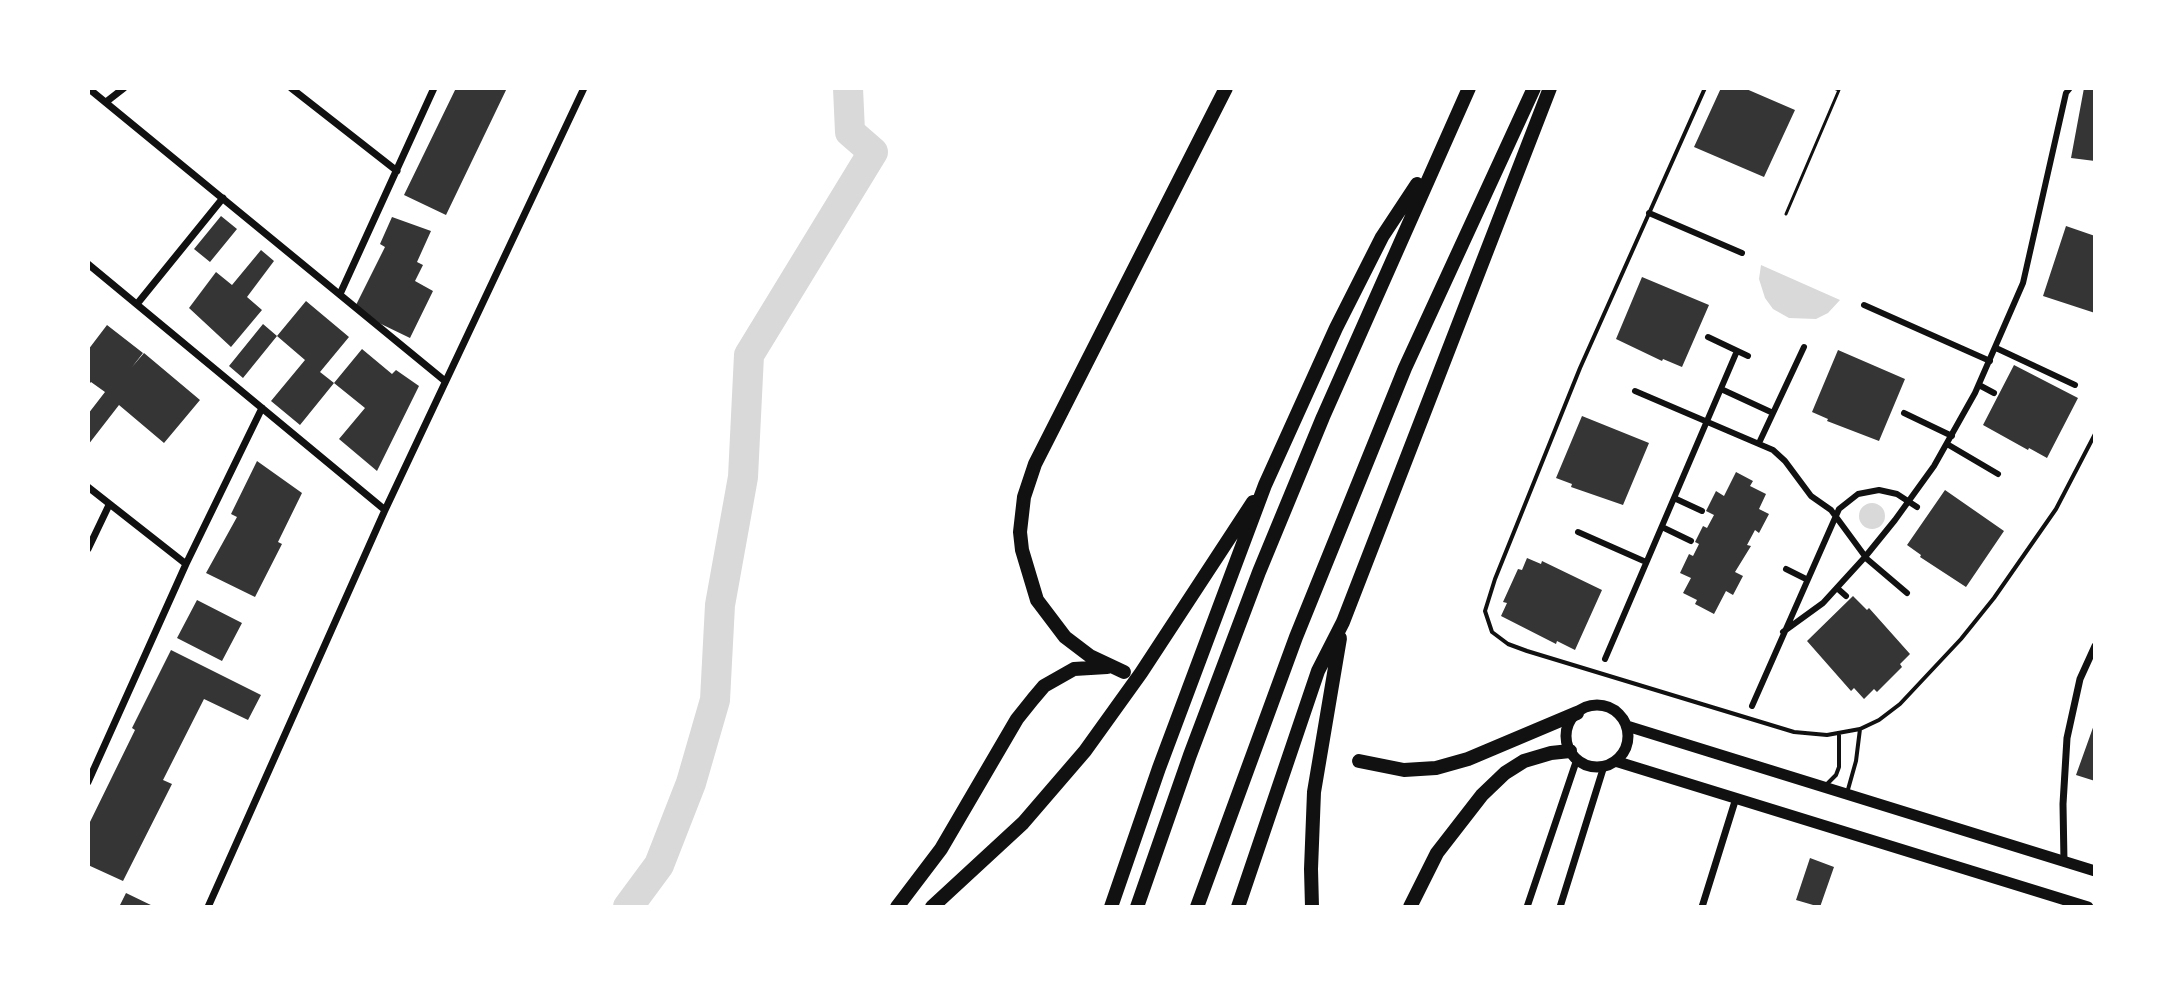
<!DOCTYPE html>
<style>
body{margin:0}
#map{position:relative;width:2183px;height:995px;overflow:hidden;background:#fff;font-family:"IBM Plex Serif",serif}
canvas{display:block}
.frame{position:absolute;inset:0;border:90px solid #fff;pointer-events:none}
</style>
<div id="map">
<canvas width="2183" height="995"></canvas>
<div class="frame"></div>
</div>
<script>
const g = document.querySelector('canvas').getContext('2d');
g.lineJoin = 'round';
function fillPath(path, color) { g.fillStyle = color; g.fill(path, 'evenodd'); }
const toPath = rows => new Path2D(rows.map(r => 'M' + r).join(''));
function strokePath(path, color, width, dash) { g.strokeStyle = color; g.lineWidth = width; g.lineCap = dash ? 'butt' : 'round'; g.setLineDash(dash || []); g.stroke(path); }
const water = toPath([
 [1761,265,1840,300,1828,313,1816,319,1789,318,1773,309,1765,298,1759,279],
 '1859 516a13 13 0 1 1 26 0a13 13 0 1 1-26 0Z'
]);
const river = toPath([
 [628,907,659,865,691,783,715,700,720,605,743,477,749,355,873,152,850,132,848,88]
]);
const building = toPath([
 [456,88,507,88,446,215,404,195],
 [1721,88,1744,88,1795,110,1764,177,1694,147],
 [2084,88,2095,88,2095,161,2071,158],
 [221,216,237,229,210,262,194,249],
 [392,217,431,231,417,262,423,265,415,281,433,291,410,338,379,323,356,305,385,247,380,244],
 [2066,226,2095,236,2095,313,2043,296],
 [261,250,274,261,247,297,262,310,231,347,189,308,216,272,232,285],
 [1642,277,1709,305,1682,367,1663,359,1662,361,1616,339],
 [306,301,349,337,320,372,334,383,300,425,271,401,305,360,277,336],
 [263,324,277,336,243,378,229,366],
 [107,325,143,353,132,367,144,353,200,400,164,443,119,405,88,445,88,414,105,392,91,382,88,385,88,350],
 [362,349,392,374,396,370,419,386,377,471,339,439,365,408,334,383],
 [1838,350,1905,379,1879,441,1827,421,1828,419,1812,412],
 [2014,365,2078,398,2047,458,2029,448,2028,450,1983,425],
 [1582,416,1649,443,1623,505,1571,487,1572,484,1556,478],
 [257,461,302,493,278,542,282,544,255,597,206,573,237,517,231,514],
 [1736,472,1753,481,1750,486,1766,494,1759,509,1769,514,1759,533,1755,530,1747,545,1751,546,1735,572,1743,576,1733,595,1726,591,1714,614,1695,604,1697,600,1683,593,1691,578,1680,573,1689,554,1693,556,1699,544,1695,542,1703,526,1707,528,1714,515,1706,511,1716,491,1724,496],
 [1945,490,2004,531,1966,587,1920,557,1921,555,1907,545],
 [1527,558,1541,564,1542,561,1602,590,1575,650,1557,641,1556,644,1501,616,1507,603,1503,602,1518,569,1522,570],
 [1853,596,1867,610,1869,608,1910,654,1900,664,1902,667,1877,692,1874,689,1864,699,1854,688,1851,691,1807,641],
 [197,600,242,623,222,661,177,638],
 [171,650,261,695,248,720,204,699,163,780,172,784,123,881,88,865,88,826,135,730,132,728],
 [2095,722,2095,781,2076,775],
 [1810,858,1834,867,1820,907,1796,900],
 [126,893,155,907,119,907]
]);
const path = toPath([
 [1786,214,1839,90,1834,88]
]);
const service = toPath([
 [1705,88,1580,368,1495,579,1485,611,1492,632,1508,644,1527,651,1794,732,1827,735,1860,729,1879,720,1900,704,1961,639,1994,598,2056,509,2095,434],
 [1825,786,1836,775,1839,767,1839,734],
 [1847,793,1856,761,1860,729]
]);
const pedestrian = toPath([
 [1649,213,1742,253],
 [1864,305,1990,361],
 [1708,337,1748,356],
 [1996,348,2075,385],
 [1979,385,1994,393],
 [1721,389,1773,413],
 [1635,391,1773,450,1785,461,1811,496,1831,510,1867,559,1907,593],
 [1904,413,1952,436],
 [1759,443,1804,347],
 [1947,444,1998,474],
 [1674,498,1702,511],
 [1662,527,1691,541],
 [1578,532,1646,562],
 [1786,569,1806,579],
 [1837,588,1846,596],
 [1783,632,1823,603,1865,557,1895,520,1934,466,1975,393,2023,283,2066,93,2070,88],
 [1605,659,1737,351],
 [1752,706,1839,509,1858,494,1879,490,1897,494,1917,507]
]);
const minor = toPath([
 [88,88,445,381],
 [291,88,397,171],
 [106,102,124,88],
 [88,264,385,510],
 [340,294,434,88],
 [137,304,223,198],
 [88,487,186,564],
 [88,549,109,505],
 [88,782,186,564,262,408],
 [2064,862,2063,804,2067,738,2080,679,2095,646],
 [208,907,385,510,584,88],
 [1527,907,1577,759],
 [1560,907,1604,766],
 [1702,907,1736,798]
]);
const secondary = toPath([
 '1566 736a31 31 0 1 1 62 0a31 31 0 1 1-62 0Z',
 [1627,726,2095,871],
 [1615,761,2088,907]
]);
const motorway = toPath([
 [1124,672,1090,656,1065,637,1037,600,1022,550,1020,532,1024,497,1035,464,1226,88],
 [1359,761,1404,770,1436,768,1468,759,1577,713],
 [897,907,941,849,1017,719,1033,699,1044,686,1074,669,1107,667],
 [932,907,1023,823,1085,751,1141,673,1253,502],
 [1111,907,1159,768,1265,485,1336,328,1382,237,1417,184],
 [1137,907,1190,755,1259,572,1323,417,1469,88],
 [1197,907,1296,637,1405,368,1534,88],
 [1238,907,1318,671,1343,622,1550,88],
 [1312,907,1311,869,1314,792,1340,638],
 [1410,907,1437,853,1482,795,1505,773,1524,761,1551,753,1570,751]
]);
fillPath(water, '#d9d9d9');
strokePath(river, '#d9d9d9', 30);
fillPath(building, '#353535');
strokePath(path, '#111', 3);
strokePath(service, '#111', 4);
strokePath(pedestrian, '#111', 6);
strokePath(minor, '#111', 7);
strokePath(secondary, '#111', 11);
strokePath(motorway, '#111', 14);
</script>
